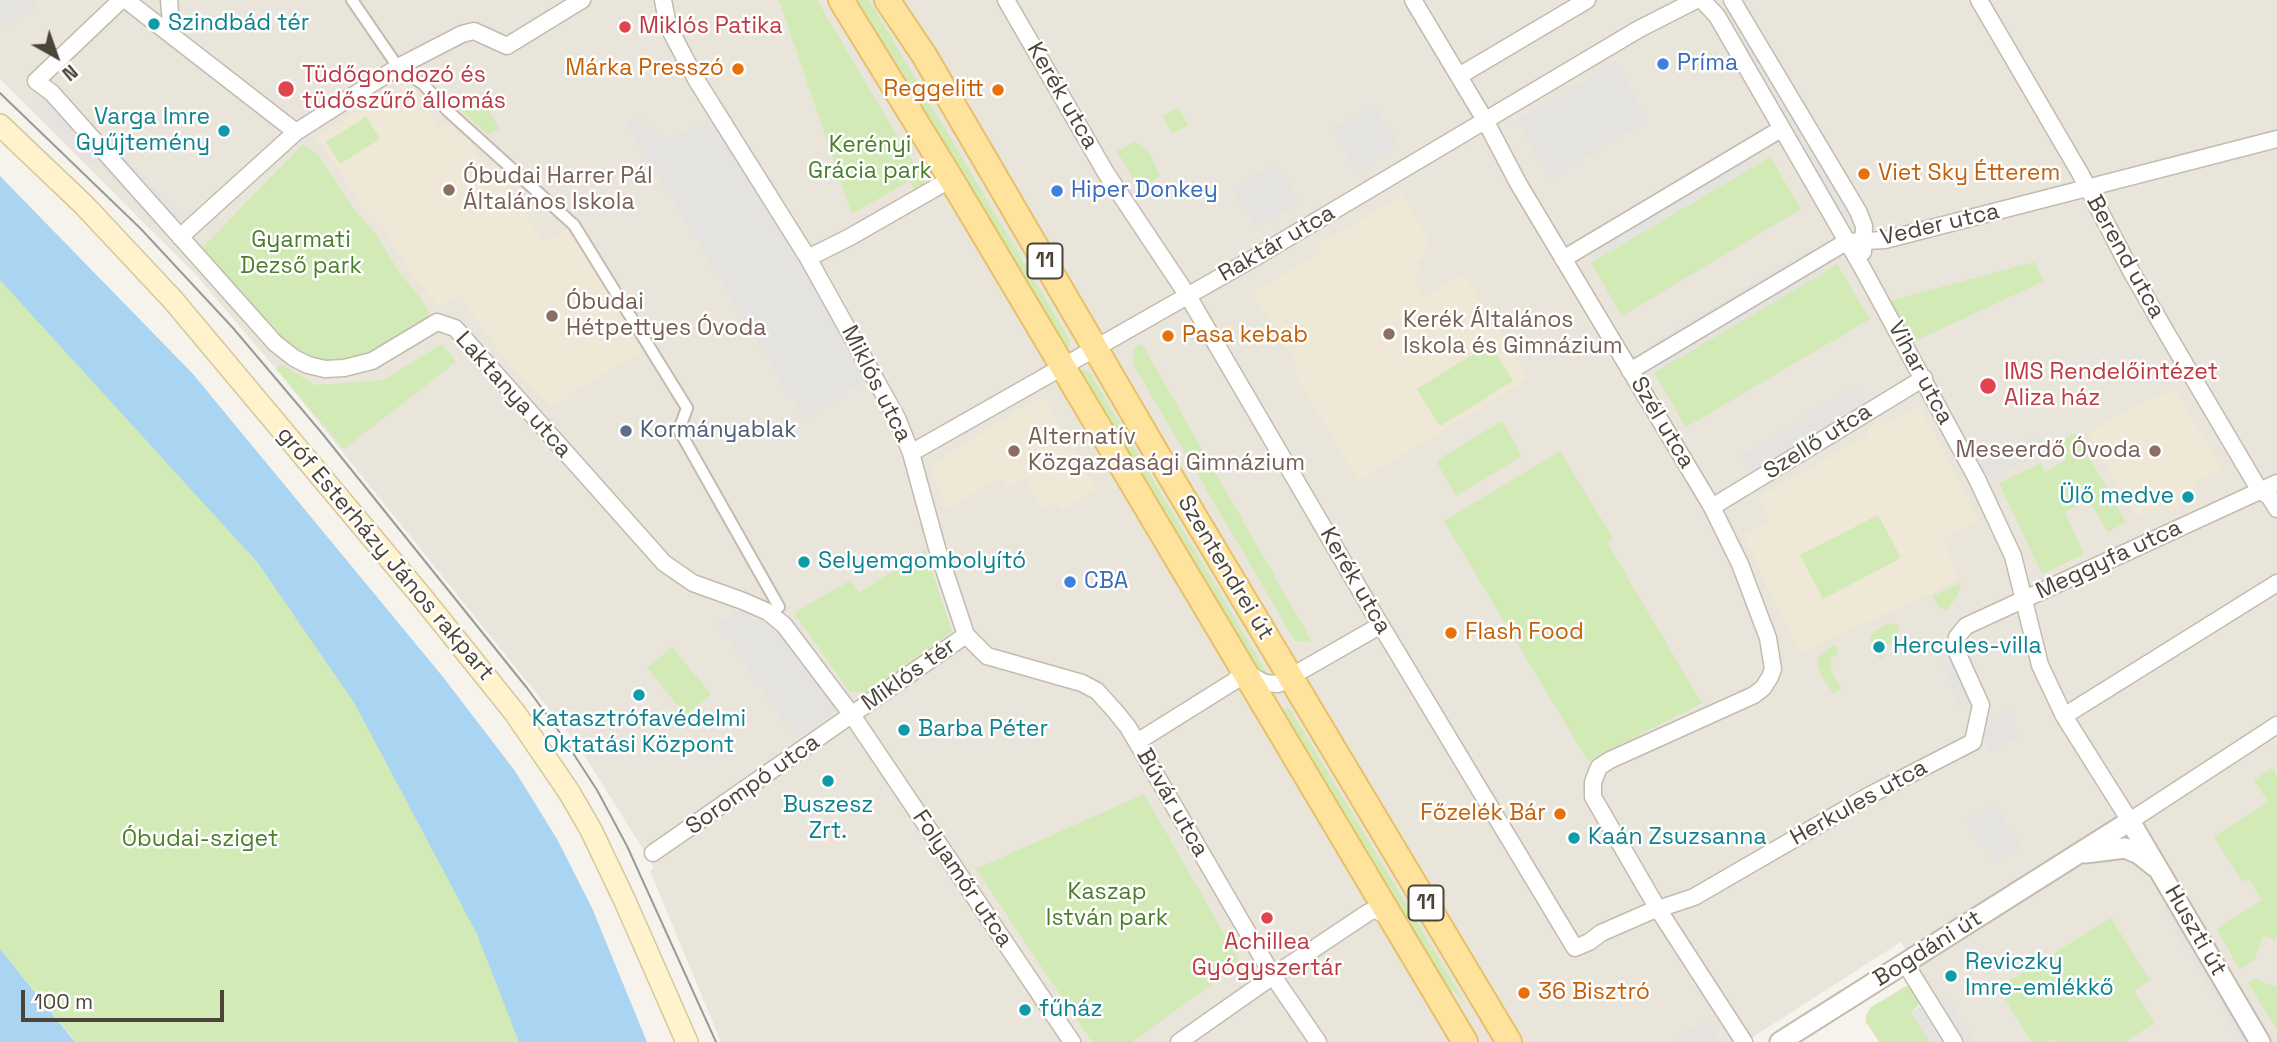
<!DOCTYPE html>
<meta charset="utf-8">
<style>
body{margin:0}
#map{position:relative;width:2277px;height:1042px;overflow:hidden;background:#f6f3ec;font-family:"Space Grotesk",sans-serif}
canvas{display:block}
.north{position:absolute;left:21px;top:21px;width:70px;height:70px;-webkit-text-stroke:5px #fff;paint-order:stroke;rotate:140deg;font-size:19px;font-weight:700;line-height:28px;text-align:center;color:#4b4439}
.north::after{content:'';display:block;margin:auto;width:24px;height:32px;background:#4b4439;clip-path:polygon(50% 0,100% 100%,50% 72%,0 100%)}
.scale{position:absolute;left:21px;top:990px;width:203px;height:32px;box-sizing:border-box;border:4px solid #4b4439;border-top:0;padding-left:9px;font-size:21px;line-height:24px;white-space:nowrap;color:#4b4439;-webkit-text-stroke:5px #fff;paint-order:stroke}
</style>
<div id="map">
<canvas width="2277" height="1042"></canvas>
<div class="north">N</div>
<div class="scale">100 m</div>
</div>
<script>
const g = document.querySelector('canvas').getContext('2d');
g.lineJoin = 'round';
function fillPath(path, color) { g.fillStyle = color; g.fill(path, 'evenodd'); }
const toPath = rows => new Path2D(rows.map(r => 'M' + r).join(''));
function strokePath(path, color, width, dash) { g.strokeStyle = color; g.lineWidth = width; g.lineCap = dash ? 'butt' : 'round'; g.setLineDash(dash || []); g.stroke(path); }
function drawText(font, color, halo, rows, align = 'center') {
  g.font = font + ' "Space Grotesk",sans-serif'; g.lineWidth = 5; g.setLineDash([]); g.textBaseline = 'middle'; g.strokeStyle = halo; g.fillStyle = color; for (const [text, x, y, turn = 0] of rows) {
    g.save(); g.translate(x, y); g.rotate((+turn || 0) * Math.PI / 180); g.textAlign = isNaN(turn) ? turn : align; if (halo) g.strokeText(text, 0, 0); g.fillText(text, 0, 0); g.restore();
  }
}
const residential = toPath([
 [0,0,2277,0,2277,1042,1963,1042,1901,942,1745,1042,721,1042,650,871,653,868,651,862,577,744,276,369,197,276,0,79]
]);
const education = toPath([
 [410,81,440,128,451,122,458,135,465,132,486,167,496,162,543,244,574,225,649,347,550,407,510,366,467,307,462,295,439,306,414,279,385,230,358,201,327,151,315,138],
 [1402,195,1429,240,1424,244,1427,249,1421,253,1424,259,1418,262,1421,267,1416,271,1419,276,1414,279,1424,297,1464,274,1528,379,1359,481,1294,373,1300,369,1253,293,1322,252,1318,245],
 [2176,389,2221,469,2194,483,2196,488,2176,499,2180,507,2171,512,2165,502,2136,518,2088,433,2132,408],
 [1042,396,1097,489,1062,511,1055,501,1043,509,1024,478,1007,489,998,477,947,511,930,465],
 [1920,407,1978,520,1943,538,1959,580,1799,653,1744,536,1771,521,1758,498,1869,434,1867,429,1882,421,1885,425]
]);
const green = toPath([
 [779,0,817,0,925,183,915,191,909,181,852,214],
 [858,0,869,0,1069,339,1070,345,1067,348,1065,349,899,73],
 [479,94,500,129,488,135,456,106],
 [1178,107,1188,125,1173,134,1163,116],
 [366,117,380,139,340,164,326,142],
 [1135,141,1149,153,1160,176,1139,189,1117,151],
 [303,144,318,155,350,204,377,236,401,275,422,300,433,320,371,355,343,362,323,362,308,359,282,339,202,248],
 [1770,157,1801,209,1622,316,1591,263],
 [2034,262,2044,281,1913,342,1889,301],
 [1837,264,1870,319,1686,427,1654,373],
 [0,273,258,563,361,700,391,771,411,809,427,822,532,1042,76,1042,0,949],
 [442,344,456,362,344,449,276,369,281,364,315,385,383,380],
 [1142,344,1311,640,1308,641,1295,641,1133,364,1133,349],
 [1490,344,1513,381,1440,426,1417,389],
 [1083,369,1090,373,1267,673,1256,674,1079,372],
 [1502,421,1522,456,1456,496,1436,461],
 [2075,433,2126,522,2108,532,2088,498,2065,513,2084,554,2042,574,1999,483,2041,463,2045,472,2066,460,2057,443],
 [1560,451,1613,538,1607,543,1702,703,1588,761,1444,521],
 [1878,515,1901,558,1823,599,1800,555],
 [925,550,952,632,866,693,850,692,794,613,851,580,859,593],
 [1961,583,1958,595,1947,610,1941,609,1932,596],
 [1889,623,1899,625,1897,638,1886,649,1882,658,1879,658,1872,650,1870,637,1873,632],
 [1834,645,1837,647,1837,655,1831,658,1831,667,1834,677,1841,687,1839,691,1833,693,1821,676,1817,665,1818,657],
 [672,647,711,694,686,715,647,668],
 [1276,708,1290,709,1467,1006,1459,996,1446,987],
 [2272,768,2277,775,2277,940,2263,936,2254,961,2239,969,2217,929,2262,900,2249,879,2243,882,2214,837,2268,802,2254,780],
 [1144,794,1241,963,1132,1042,1092,1042,976,869],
 [2111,918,2150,980,2134,991,2154,1023,2125,1042,2057,1042,2055,1038,2048,1042,2032,1042,1998,988],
 [2255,979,2277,987,2277,1030,2248,983],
 [1906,986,1912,988,1921,1003,1911,1012,1930,1042,1879,1042,1866,1022,1866,1016,1870,1008]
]);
const parking = toPath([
 [0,0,32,0,37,6,0,32],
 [1745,37,1852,214,1843,219,1736,42],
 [1615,63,1648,121,1550,178,1517,120],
 [55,86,181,215,163,233,96,161,90,166,31,107],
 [1373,104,1399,146,1357,171,1332,129],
 [714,114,870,379,849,390,804,419,627,123,637,117,666,143],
 [1744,139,1758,163,1592,262,1578,238],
 [1276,162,1300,202,1257,228,1233,189],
 [1810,248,1825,272,1661,369,1647,346],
 [1856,386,1868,405,1755,475,1743,455],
 [2039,433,2048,449,1985,483,1976,466],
 [741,610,788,639,837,710,796,738,717,623],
 [1958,656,1978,698,1960,706,1941,663],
 [2007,709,2019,736,1992,752,1983,739,1990,716],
 [1992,803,2021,846,1995,864,1966,821],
 [2168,905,2250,1042,2242,1042,2162,909],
 [1944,995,1975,1042,1962,1042,1935,1001],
 [1920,1006,1944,1042,1930,1042,1911,1012],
 [1705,1020,1719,1042,1669,1042]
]);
const water = toPath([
 [0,176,193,374,443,677,515,771,557,839,592,908,647,1042,519,1042,477,934,355,704,258,563,0,280],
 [0,949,71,1037,76,1042,0,1042]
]);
const pedestrian = toPath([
 [352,0,398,67,423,84,448,111,574,225,687,408,679,430,779,607]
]);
const minor = toPath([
 [121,0,36,81,52,93,275,343,294,358,308,365,325,369,344,368,372,361,437,322,455,328,664,563,693,583,743,601,768,612,784,625,852,715,1072,1042],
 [126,0,296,132],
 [169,0,172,35],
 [663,0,668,26,697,81,808,258,897,418,911,453,937,548,966,635,987,656,1082,683,1097,691,1115,711,1128,727,1273,976,1318,1042],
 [1006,0,1106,173,1188,296,1374,614,1575,948,1589,942,1601,933,1649,912,1694,897,1870,795,1973,742,1981,705,1956,650,1957,637,1966,626,2277,483],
 [1413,0,1485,120,1518,183,1712,507,1740,564,1768,638,1773,669,1770,677,1763,688,1754,695,1610,760,1599,767,1593,782,1593,797,1658,909,1744,1042],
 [1702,0,1717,16,1863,269,1977,479,2013,556,2040,665,2064,716,2130,821,2277,725],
 [1732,0,1858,211,1864,226,1863,252],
 [1979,0,2080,173,2131,271,2166,332,2260,491,2269,496,2277,509],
 [1459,76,1587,0],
 [180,237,296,132,398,67,462,34,474,31,507,46,582,0],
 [808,258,850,237,951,179],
 [1563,259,1781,129],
 [1630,371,1846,242,1885,240,2277,139],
 [911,453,1254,258,1639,29,1696,0],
 [1712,507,1924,378],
 [1248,674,1265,683,1278,684,1381,625],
 [2064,716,2277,583],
 [1137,742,1236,680,1240,673,1239,665],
 [653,853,966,635],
 [1905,963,1954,1042],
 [1179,1042,1273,976,1369,912,1375,910,1390,917]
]);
const tertiary = toPath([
 [2085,853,2125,848,2139,854,2154,866],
 [1780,1042,2130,821,2260,1042]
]);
const secondary = toPath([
 [0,125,84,205,173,300,421,596,515,713,569,792,591,830,624,899,687,1042]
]);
const primary = toPath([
 [841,0,951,179,1465,1042],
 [887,0,924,55,1157,454,1509,1042]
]);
const tram = toPath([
 [0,93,141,229,233,328,321,432,527,688,558,730,597,790,627,846,716,1042]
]);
const markers = [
 [154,24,7,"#0f9aa8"],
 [625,27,7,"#e0444e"],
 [1663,64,7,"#3f7fe0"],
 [738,69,7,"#e8710a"],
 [286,89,9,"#e0444e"],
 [998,90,7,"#e8710a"],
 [224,131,7,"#0f9aa8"],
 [1864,174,7,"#e8710a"],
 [449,190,7,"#8d6e63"],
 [1057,191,7,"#3f7fe0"],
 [552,316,7,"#8d6e63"],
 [1389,334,7,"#8d6e63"],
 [1168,336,7,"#e8710a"],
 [1988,386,9,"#e0444e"],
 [626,431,7,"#5c6f8a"],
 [1014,451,7,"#8d6e63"],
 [2155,451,7,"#8d6e63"],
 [2188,497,7,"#0f9aa8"],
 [804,562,7,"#0f9aa8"],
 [1070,582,7,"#3f7fe0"],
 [1451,633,7,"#e8710a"],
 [1879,647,7,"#0f9aa8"],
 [639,695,7,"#0f9aa8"],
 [904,730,7,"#0f9aa8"],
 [828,781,7,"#0f9aa8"],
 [1560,814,7,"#e8710a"],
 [1574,838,7,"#0f9aa8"],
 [1267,918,7,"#e0444e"],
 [1951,976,7,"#0f9aa8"],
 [1524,993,7,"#e8710a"],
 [1025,1010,7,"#0f9aa8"]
];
const shields = [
 [1045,261,35],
 [1426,903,35]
];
const shieldNames = [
 ["11",1045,261],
 ["11",1426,903]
];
const cultureNames = [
 ["Szindbád tér",168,24],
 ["Varga Imre",210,118,"right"],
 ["Gyűjtemény",210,144,"right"],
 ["Ülő medve",2174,497,"right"],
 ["Selyemgombolyító",818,562],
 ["Hercules-villa",1893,647],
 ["Katasztrófavédelmi",639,720,"center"],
 ["Oktatási Központ",639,746,"center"],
 ["Barba Péter",918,730],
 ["Buszesz",828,806,"center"],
 ["Zrt.",828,832,"center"],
 ["Kaán Zsuzsanna",1588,838],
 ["Reviczky",1965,963],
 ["Imre-emlékkő",1965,989],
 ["fűház",1039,1010]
];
const healthNames = [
 ["Miklós Patika",639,27],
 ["Tüdőgondozó és",302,76],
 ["tüdőszűrő állomás",302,102],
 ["IMS Rendelőintézet",2004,373],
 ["Aliza ház",2004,399],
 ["Achillea",1267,943,"center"],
 ["Gyógyszertár",1267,969,"center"]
];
const shopNames = [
 ["Príma",1677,64],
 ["Hiper Donkey",1071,191],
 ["CBA",1084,582]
];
const foodNames = [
 ["Márka Presszó",724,69,"right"],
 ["Reggelitt",984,90,"right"],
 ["Viet Sky Étterem",1878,174],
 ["Pasa kebab",1182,336],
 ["Flash Food",1465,633],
 ["Főzelék Bár",1546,814,"right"],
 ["36 Bisztró",1538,993]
];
const streetNames = [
 ["Kerék utca",1062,96,60],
 ["Veder utca",1940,225,-13],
 ["Raktár utca",1277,244,-30],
 ["Berend utca",2125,257,61],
 ["Vihar utca",1920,373,62],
 ["Miklós utca",876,384,63],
 ["Laktanya utca",513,395,48],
 ["Szél utca",1662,423,59],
 ["Szellő utca",1818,442,-32],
 ["gróf Esterházy János rakpart",385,554,50],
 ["Meggyfa utca",2109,560,-25],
 ["Szentendrei út",1225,568,59],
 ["Kerék utca",1355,581,60],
 ["Miklós tér",909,675,-35],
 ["Sorompó utca",753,785,-35],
 ["Búvár utca",1172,803,60],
 ["Herkules utca",1859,803,-29],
 ["Folyamőr utca",962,879,56],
 ["Huszti út",2195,931,60],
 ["Bogdáni út",1928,949,-32]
];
const parkNames = [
 ["Kerényi",870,146],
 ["Grácia park",870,172],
 ["Gyarmati",301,241],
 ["Dezső park",301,267],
 ["Óbudai-sziget",200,840],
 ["Kaszap",1107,893],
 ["István park",1107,919]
];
const educationNames = [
 ["Óbudai Harrer Pál",463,177],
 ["Általános Iskola",463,203],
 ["Óbudai",566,303],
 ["Hétpettyes Óvoda",566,329],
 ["Kerék Általános",1403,321],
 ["Iskola és Gimnázium",1403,347],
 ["Alternatív",1028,438],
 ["Közgazdasági Gimnázium",1028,464],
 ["Meseerdő Óvoda",2141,451,"right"]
];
const serviceNames = [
 ["Kormányablak",640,431]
];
fillPath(residential, '#eae5da');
fillPath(education, '#efe8d6');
fillPath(green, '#d2eab5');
fillPath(parking, '#e5e3e0');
fillPath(water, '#a9d4f2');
strokePath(pedestrian, '#c2bbae', 14);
strokePath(minor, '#c2bbae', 19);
strokePath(tertiary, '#c2bbae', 23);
strokePath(secondary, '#d6c79b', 24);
strokePath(primary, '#e6c16a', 28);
strokePath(pedestrian, '#fff', 10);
strokePath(minor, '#fff', 16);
strokePath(tertiary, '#fff', 19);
strokePath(secondary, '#fff3cd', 21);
strokePath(primary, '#ffe39c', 24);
strokePath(tram, '#9a9a9a', 2);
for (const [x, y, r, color] of markers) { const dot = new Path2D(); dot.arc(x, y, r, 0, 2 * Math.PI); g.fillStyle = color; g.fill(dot); strokePath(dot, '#fff', 2.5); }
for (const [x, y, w] of shields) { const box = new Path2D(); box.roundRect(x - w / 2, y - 17.5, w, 35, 5); g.fillStyle = '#fff'; g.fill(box); strokePath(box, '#4b4439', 2); }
drawText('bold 21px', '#4b4439', null, shieldNames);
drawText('23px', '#0d838f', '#fff', cultureNames, 'left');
drawText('23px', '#be3a42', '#fff', healthNames, 'left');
drawText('23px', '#366cbe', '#fff', shopNames, 'left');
drawText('23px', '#c56008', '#fff', foodNames, 'left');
drawText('23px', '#4b4439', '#fff', streetNames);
drawText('23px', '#4a7f2a', '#fff', parkNames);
drawText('23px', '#785e54', '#fff', educationNames, 'left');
drawText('23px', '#4e5e75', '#fff', serviceNames, 'left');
</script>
